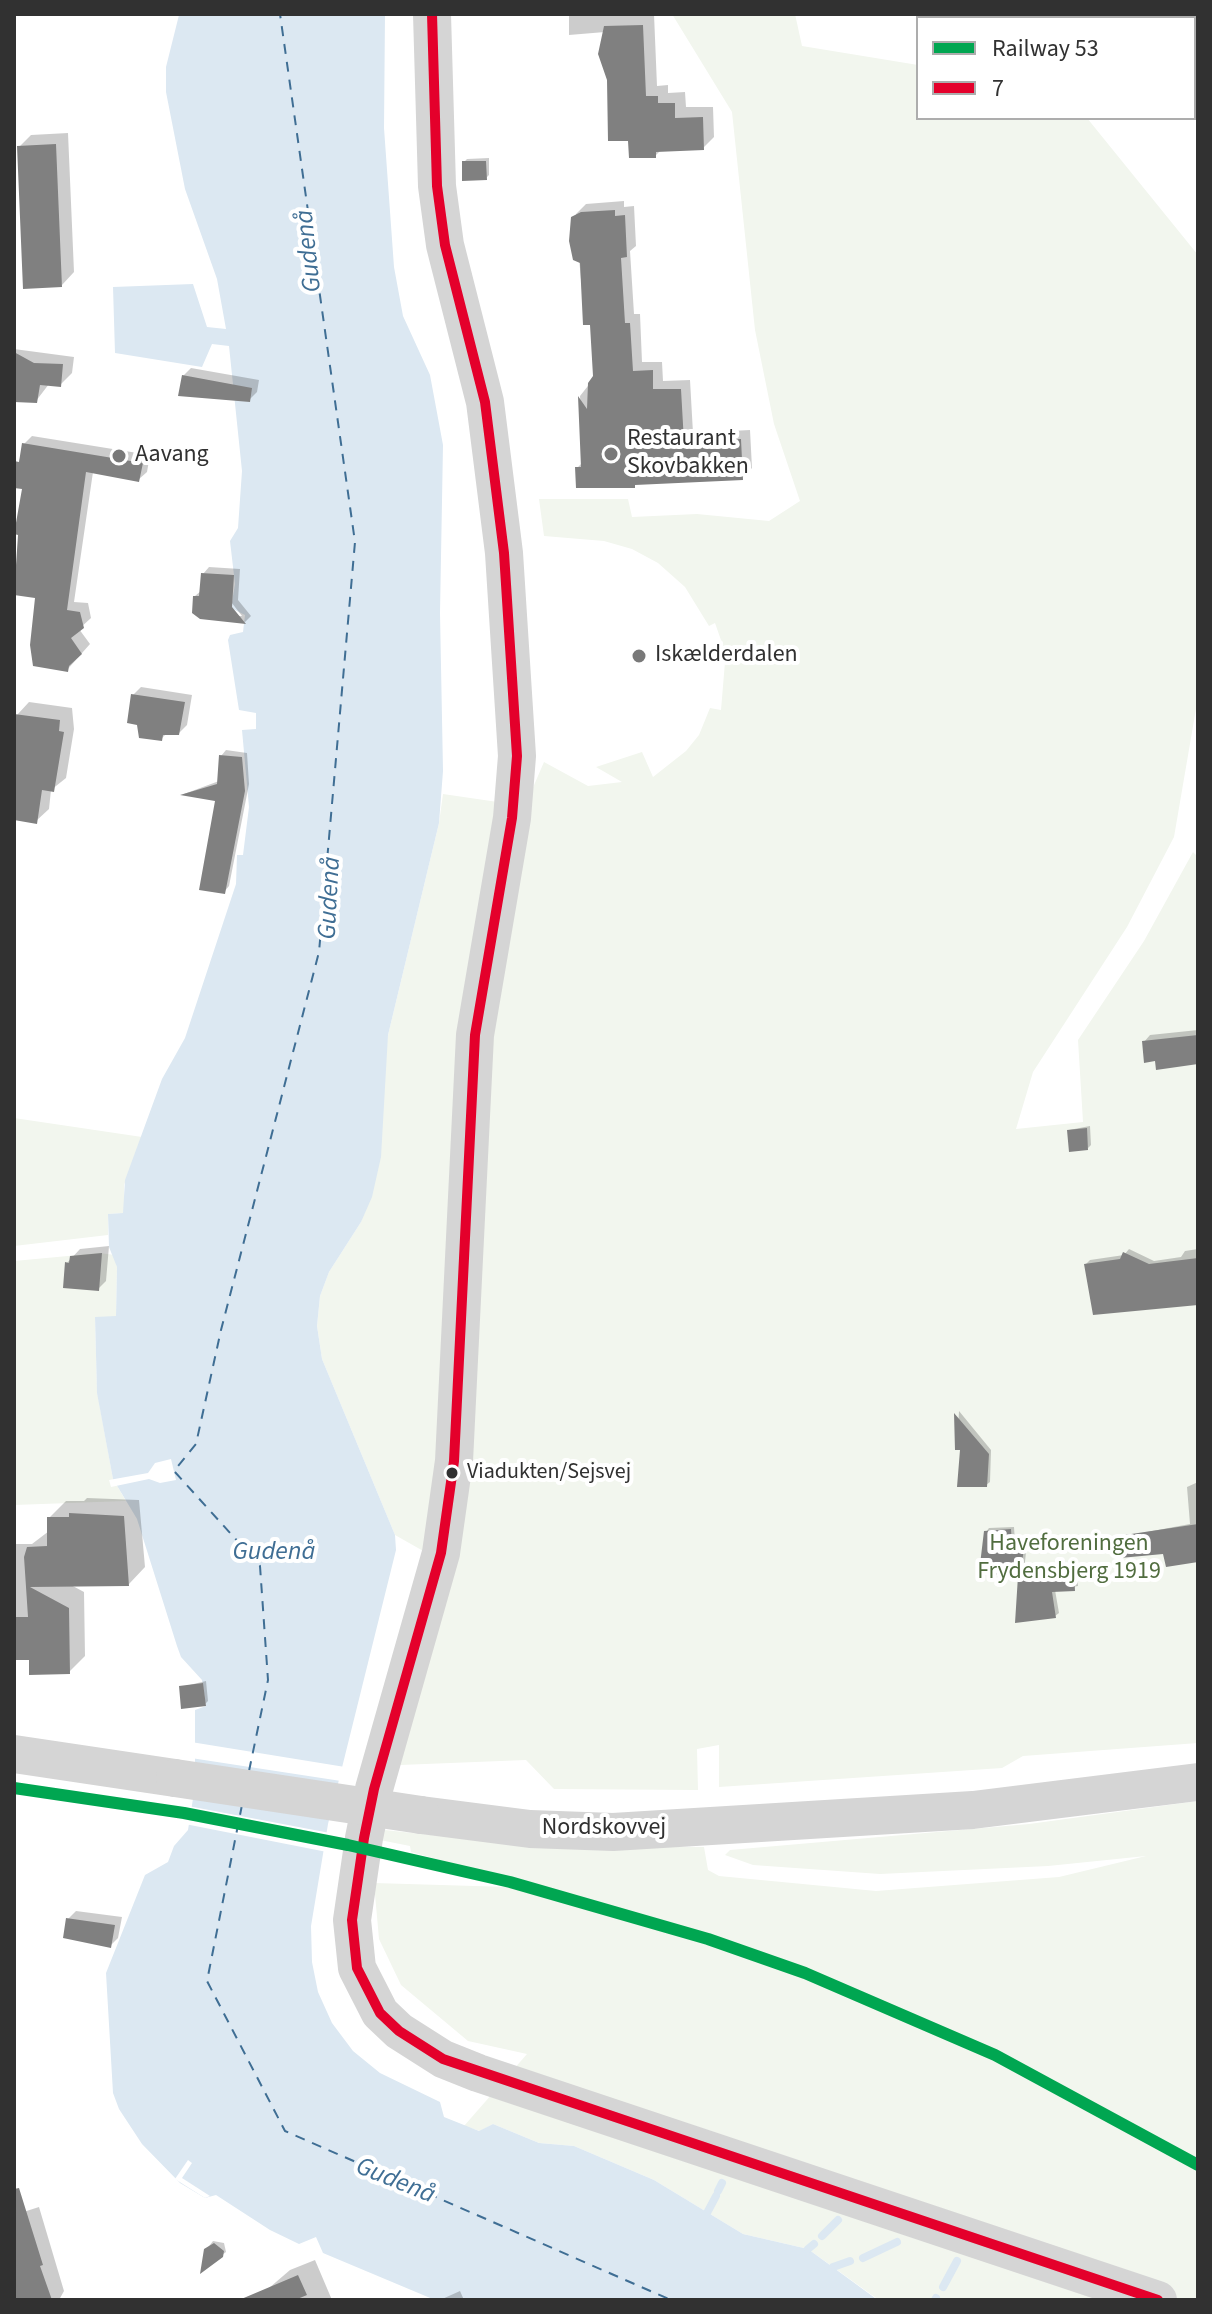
<!DOCTYPE html>
<meta charset="utf-8">
<style>
body{margin:0}
#map{position:relative;width:1212px;height:2314px;overflow:hidden;background:#fff;font-family:"Source Sans 3",sans-serif}
canvas{display:block}
.frame{position:absolute;inset:0;border:16px solid #313131;pointer-events:none}
.legend{position:absolute;left:916px;top:16px;width:280px;height:104px;box-sizing:border-box;background:#fff;border:2px solid #adadad;margin:0;padding:10px 14px;list-style:none;font-size:24px;color:#313131}
.legend li{display:flex;align-items:center;gap:16px;height:40px}
.legend b{width:40px;border:2px solid #adadad}
</style>
<div id="map">
<canvas width="1212" height="2314"></canvas>
<div class="frame"></div>
<ul class="legend">
<li><b style="height:10px;background:#00a651"></b>Railway 53</li>
<li><b style="height:10px;background:#e4002b"></b>7</li>
</ul>
</div>
<script>
const g = document.querySelector('canvas').getContext('2d');
g.lineJoin = 'round';
function fillPath(path, color) { g.fillStyle = color; g.fill(path, 'evenodd'); }
const toPath = rows => new Path2D(rows.map(r => 'M' + r).join(''));
function strokePath(path, color, width, dash) { g.strokeStyle = color; g.lineWidth = width; g.lineCap = dash ? 'butt' : 'round'; g.setLineDash(dash || []); g.stroke(path); }
function drawText(font, color, halo, rows, align = 'center') {
  g.font = font + ' "Source Sans 3",sans-serif'; g.lineWidth = 8; g.setLineDash([]); g.textBaseline = 'middle'; g.strokeStyle = halo; g.fillStyle = color; for (const [text, x, y, turn = 0] of rows) {
    g.save(); g.translate(x, y); g.rotate((+turn || 0) * Math.PI / 180); g.textAlign = isNaN(turn) ? turn : align; if (halo) g.strokeText(text, 0, 0); g.fillText(text, 0, 0); g.restore();
  }
}
const green = toPath([
 [672,14,795,14,802,46,918,65,918,118,1087,118,1198,255,1198,697,1174,837,1127,927,1033,1072,1016,1129,1083,1122,1078,1040,1144,941,1193,852,1198,857,1198,1743,1023,1756,1002,1768,719,1787,719,1745,697,1749,698,1790,554,1789,526,1760,400,1765,448,1565,395,1535,322,1359,317,1326,320,1296,329,1272,361,1222,388,1035,439,823,443,794,525,806,544,762,588,786,622,782,596,767,642,752,653,777,686,751,699,735,710,708,721,710,725,662,722,643,715,623,709,626,685,587,658,563,632,549,604,541,544,536,539,499,628,499,632,517,697,514,769,521,800,501,774,424,755,330,732,112],
 [14,1118,142,1137,124,1185,124,1213,108,1214,108,1235,14,1246],
 [100,1253,115,1255,117,1267,116,1317,95,1317,97,1391,113,1479,126,1501,14,1505,14,1261],
 [1198,1801,1198,2300,884,2300,876,2298,808,2249,743,2234,654,2180,574,2146,539,2143,493,2124,480,2131,464,2126,527,2054,468,2041,401,1985,379,1939,374,1883,542,1888,411,1852,410,1846,370,1838,375,1829,535,1846,704,1847,708,1870,719,1876,876,1891,1059,1877,1146,1856,1048,1866,880,1874,753,1865,725,1855,730,1850,1029,1824]
]);
const water = toPath([
 [385,14,384,128,394,267,403,316,430,375,443,445,440,613,443,771,439,823,388,1035,381,1157,372,1197,361,1222,329,1272,320,1296,317,1326,322,1359,395,1535,396,1550,328,1824,311,1926,312,1962,318,1992,332,2023,353,2051,380,2073,440,2102,444,2117,479,2131,493,2124,539,2143,574,2146,654,2180,743,2234,808,2249,875,2298,884,2300,435,2300,323,2253,316,2237,299,2244,270,2230,216,2195,205,2198,180,2183,142,2144,119,2109,113,2093,106,1973,145,1875,168,1862,174,1846,188,1830,195,1786,195,1710,206,1706,202,1680,181,1657,177,1646,137,1519,113,1479,97,1393,95,1317,116,1316,117,1267,109,1247,108,1214,123,1213,125,1180,162,1079,185,1038,236,884,237,855,243,855,249,807,242,730,256,729,256,713,239,710,228,640,230,635,243,632,245,615,231,608,235,584,230,541,238,528,242,471,229,346,212,344,202,367,115,353,113,287,193,284,207,327,226,329,217,279,185,189,166,92,166,67,179,15]
]);
const pier = toPath([
 [171,1459,176,1480,160,1483,149,1479,111,1487,109,1480,148,1473,155,1463],
 [191,1742,345,1767,341,1781,191,1758],
 [188,1806,330,1833,327,1852,185,1824],
 [188,2160,192,2163,182,2178,210,2196,205,2198,175,2179]
]);
const shadow = toPath([
 [569,14,654,14,657,86,668,85,668,93,685,92,686,107,713,107,714,137,703,148,661,150,655,156,630,139,605,32,569,35],
 [945,14,1058,14,1059,18,944,18],
 [1089,14,1147,14,1139,18,1089,18],
 [1177,14,1198,14,1198,22,1194,22,1194,18,1178,18],
 [68,133,74,272,62,285,19,147,31,135],
 [489,158,489,175,486,178,464,162,467,159],
 [624,201,624,207,634,206,636,246,630,251,634,314,640,314,642,362,662,362,663,381,690,380,693,433,750,430,752,468,742,478,577,468,583,462,580,396,595,377,592,323,585,323,579,258,571,241,576,214,586,204],
 [14,349,74,357,72,373,60,385,49,384,36,401,14,381],
 [191,368,259,380,257,392,249,400,183,376],
 [32,436,150,455,147,472,138,480,93,472,74,602,88,603,91,618,79,629,90,644,67,670,37,596,14,593,24,487,14,486,14,479,24,444],
 [209,567,240,569,238,600,251,616,245,622,200,617,195,596,202,590,203,574],
 [228,598,242,616,237,616,225,600],
 [141,687,192,695,187,725,179,733,167,733,161,739,138,723,133,695],
 [29,702,72,708,74,729,66,778,51,790,49,809,36,821,14,818,14,732,17,715],
 [226,750,247,753,249,784,229,886,224,892,217,800,184,794,219,781,221,756],
 [1198,1030,1198,1062,1157,1059,1144,1042,1150,1035],
 [1090,1126,1091,1145,1088,1148,1069,1130],
 [109,1246,106,1281,98,1289,67,1263,80,1249],
 [1129,1249,1154,1261,1181,1257,1185,1251,1198,1249,1198,1303,1086,1264,1090,1260,1124,1255],
 [959,1411,991,1450,990,1482,986,1485,962,1448,957,1448],
 [1198,1482,1198,1546,1120,1537,1190,1524,1187,1487],
 [87,1498,139,1500,145,1567,129,1584,71,1585,84,1592,85,1656,69,1672,31,1658,14,1658,14,1544,32,1544,49,1531,49,1518,66,1501,84,1501],
 [1014,1527,1015,1542,1027,1543,1024,1571,1076,1568,1078,1586,1055,1590,1059,1613,1055,1616,986,1532,989,1528],
 [206,1681,208,1701,205,1704,181,1687],
 [14,1819,16,1819,14,1847],
 [76,1911,122,1917,118,1938,110,1946,68,1919],
 [39,2207,64,2291,59,2300,14,2300,14,2215],
 [213,2241,224,2243,226,2252,222,2255,206,2250],
 [315,2260,332,2300,255,2300,290,2270],
 [460,2291,464,2300,440,2300]
]);
const stream = toPath([
 [718,2191,722,2183],
 [707,2213,716,2196],
 [822,2236,838,2220],
 [808,2249,814,2244],
 [863,2258,897,2242],
 [833,2267,850,2261],
 [943,2287,957,2261],
 [935,2300,936,2298]
]);
const ferry = toPath([
 [249,1771,268,1680,260,1566,174,1471,196,1444,221,1330,319,952,355,542,280,14],
 [242,1805,207,1981,285,2131,671,2300]
]);
const building = toPath([
 [643,25,646,96,658,96,658,103,675,103,675,118,703,117,704,150,656,152,656,158,629,158,628,141,608,141,607,80,598,54,604,26],
 [56,144,62,287,23,289,17,146],
 [462,161,486,161,487,180,462,181],
 [615,210,615,216,625,215,627,257,621,258,625,323,630,323,633,371,653,370,653,389,681,389,684,442,741,439,743,480,635,485,635,488,576,488,575,467,581,467,578,396,587,409,588,383,593,376,590,325,583,325,580,263,573,260,569,241,571,217,581,212],
 [14,352,34,363,63,364,61,387,40,385,37,403,14,402],
 [182,375,252,388,250,402,178,396],
 [22,443,143,463,139,482,86,472,67,610,80,612,84,628,71,638,82,654,69,666,68,672,33,666,30,645,35,598,14,595,18,535,14,534,22,489,14,488,14,461,19,462],
 [201,573,234,575,232,607,246,624,200,619,192,613,193,596,199,596],
 [131,694,185,702,179,735,163,735,162,741,139,738,137,725,127,723],
 [14,714,60,720,59,731,64,732,54,792,42,790,37,824,14,820],
 [219,755,242,757,245,791,225,894,199,890,215,801,180,795,217,784],
 [1198,1035,1198,1064,1156,1070,1155,1061,1144,1063,1142,1041],
 [1087,1128,1088,1150,1069,1152,1067,1130],
 [1123,1252,1149,1264,1198,1258,1198,1305,1093,1315,1084,1264,1120,1259],
 [102,1253,99,1291,63,1288,65,1262,69,1263,70,1256],
 [954,1413,989,1454,987,1487,957,1487,960,1450,955,1450],
 [69,1513,124,1516,129,1586,30,1587,69,1608,70,1674,29,1675,29,1660,14,1660,14,1617,28,1617,24,1557,27,1547,47,1546,47,1517,69,1517],
 [1198,1524,1198,1562,1166,1567,1163,1554,1120,1558,1118,1536],
 [1011,1529,1012,1545,1024,1546,1021,1574,1074,1570,1075,1591,1052,1592,1056,1618,1015,1623,1018,1576,979,1573,984,1531],
 [203,1683,206,1706,181,1709,179,1686],
 [66,1918,115,1925,111,1948,63,1938],
 [19,2188,43,2265,40,2266,52,2300,14,2300,14,2189],
 [214,2243,224,2251,223,2257,200,2274,204,2249],
 [298,2275,307,2295,295,2300,239,2300]
]);
const tertiary = toPath([
 [432,14,437,186,445,245,485,402,504,553,517,756,512,818,475,1035,454,1461,441,1553,374,1789,364,1838,352,1920,357,1968,380,2013,399,2031,443,2059,478,2073,1158,2300],
 [14,1754,175,1778],
 [421,1815,530,1829,613,1832,973,1810,1198,1782]
]);
const tertiaryBridge = toPath([
 [175,1778,421,1815]
]);
const bus1 = toPath([
 [432,14,437,186,445,245,485,402,504,553,517,756,512,818,475,1035,454,1461,441,1553,374,1789,364,1838,352,1920,357,1968,380,2013,399,2031,443,2059,1158,2300]
]);
const rail1 = toPath([
 [14,1788,184,1813,348,1845,510,1882,708,1939,805,1973,995,2055,1198,2165]
]);
const markers = [
 [611,454,8,"#797979"],
 [119,456,8,"#797979"],
 [639,656,8,"#797979"],
 [452,1473,7,"#313131"]
];
const busNames = [
 ["Viadukten/Sejsvej",467,1473]
];
const poiNames = [
 ["Restaurant",627,440],
 ["Skovbakken",627,468],
 ["Aavang",135,456],
 ["Iskælderdalen",655,656]
];
const parkNames = [
 ["Haveforeningen",1069,1545],
 ["Frydensbjerg 1919",1069,1573]
];
const streetNames = [
 ["Nordskovvej",604,1829]
];
const waterNames = [
 ["Gudenå",310,251,-96],
 ["Gudenå",331,898,-87],
 ["Gudenå",274,1553],
 ["Gudenå",395,2182,22]
];
fillPath(green, '#f2f6ee');
fillPath(water, '#dce8f2');
fillPath(pier, '#fff');
fillPath(shadow, '#0003');
strokePath(stream, '#dce8f2', 8);
strokePath(ferry, '#3f6e94', 2, [10, 8]);
fillPath(building, '#808080');
strokePath(tertiary, '#d5d5d5', 38);
strokePath(tertiaryBridge, '#d5d5d5', 38);
strokePath(bus1, '#e4002b', 10);
strokePath(rail1, '#00a651', 12);
for (const [x, y, r, color] of markers) { const dot = new Path2D(); dot.arc(x, y, r, 0, 2 * Math.PI); g.fillStyle = color; g.fill(dot); strokePath(dot, '#fff', 3); }
drawText('22px', '#313131', '#fff', busNames, 'left');
drawText('24px', '#313131', '#fff', poiNames, 'left');
drawText('24px', '#516d3f', '#fff', parkNames);
drawText('24px', '#313131', '#fff', streetNames);
drawText('italic 26px', '#3f6e94', '#fff', waterNames);
</script>
